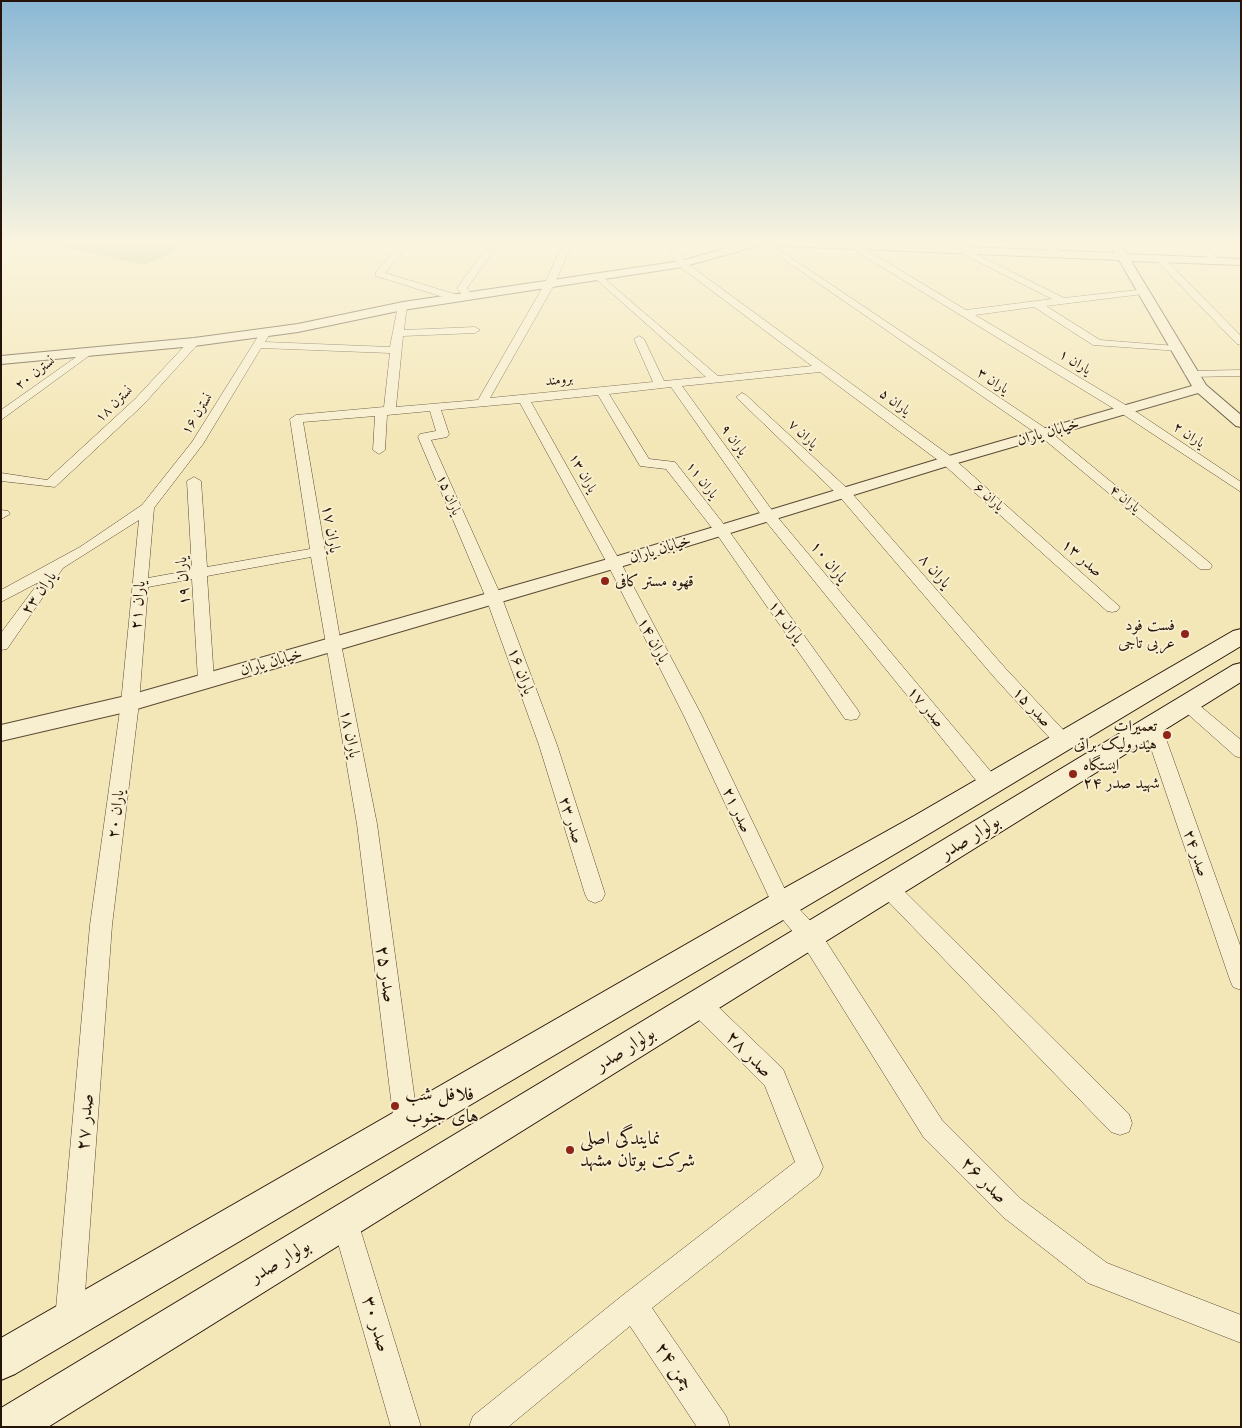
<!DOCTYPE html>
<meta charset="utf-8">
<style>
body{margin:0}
#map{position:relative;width:1242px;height:1428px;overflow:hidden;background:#f4e7b7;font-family:"Libre Caslon Text",serif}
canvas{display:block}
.frame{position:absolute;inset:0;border:2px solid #271409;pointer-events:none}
</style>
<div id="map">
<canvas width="1242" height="1428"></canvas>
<div class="frame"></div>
</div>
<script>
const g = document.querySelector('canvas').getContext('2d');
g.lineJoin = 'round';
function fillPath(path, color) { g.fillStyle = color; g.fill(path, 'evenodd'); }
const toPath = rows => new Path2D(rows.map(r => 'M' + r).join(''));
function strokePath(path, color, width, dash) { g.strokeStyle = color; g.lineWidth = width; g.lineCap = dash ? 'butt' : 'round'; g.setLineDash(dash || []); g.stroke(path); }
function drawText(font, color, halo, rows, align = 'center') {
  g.font = font + ' "Libre Caslon Text",Amiri,serif'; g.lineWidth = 4; g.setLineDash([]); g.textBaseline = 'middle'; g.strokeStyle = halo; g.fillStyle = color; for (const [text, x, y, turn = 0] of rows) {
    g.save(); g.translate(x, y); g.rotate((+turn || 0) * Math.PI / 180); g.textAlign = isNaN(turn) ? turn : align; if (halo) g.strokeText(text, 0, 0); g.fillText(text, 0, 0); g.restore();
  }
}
const green = toPath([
 [31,241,185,241,193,243,146,265]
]);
const minor = toPath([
 [404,241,413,241,385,273,461,296,461,300,453,300,376,276,376,272,404,241],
 [492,241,501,241,467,288,473,296,465,298,457,288,492,241],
 [564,241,573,241,554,285,490,398,653,382,634,339,639,336,644,339,664,381,706,377,596,279,596,275,599,274,718,376,812,366,679,266,663,241,672,241,685,262,953,458,1120,607,1117,611,1112,612,1107,611,943,464,820,372,682,386,774,513,997,779,999,784,997,789,990,791,983,789,764,519,671,387,609,394,649,459,675,462,726,527,857,709,860,714,857,719,851,720,845,719,716,533,666,469,640,466,598,395,531,402,621,563,702,716,789,898,818,929,942,1120,1021,1199,1107,1263,1241,1315,1241,1343,1088,1283,1003,1217,924,1138,802,943,775,910,684,716,607,563,520,403,441,410,449,434,447,437,431,440,502,598,557,745,605,894,602,900,595,903,588,900,585,894,539,745,486,598,418,437,420,434,436,431,430,411,387,415,385,450,379,454,373,450,375,416,303,422,341,644,377,824,418,1123,415,1132,406,1135,397,1132,394,1123,357,824,311,557,207,576,214,680,212,684,206,686,200,684,198,680,192,579,148,587,139,703,112,925,83,1320,79,1330,69,1334,59,1330,55,1320,90,925,121,703,139,520,63,568,7,649,1,650,1,633,39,582,1,602,1,590,80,547,142,505,192,442,262,330,266,329,271,332,265,342,390,347,398,306,407,304,404,330,475,327,480,330,475,333,403,336,396,407,478,400,544,285,564,241],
 [261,348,390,353,384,407,296,415,290,419,310,549,207,567,201,481,194,477,187,481,192,570,148,578,154,508,203,444,261,348],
 [757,241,766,241,1048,430,1210,563,1212,566,1210,569,1200,569,1040,436,757,241],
 [1033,241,1044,241,1064,253,1056,255,1033,241],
 [1191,241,1200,241,1219,259,1219,263,1213,263,1191,241],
 [849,243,855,243,966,310,1052,299,957,251,955,249,960,246,1064,298,1146,289,1146,293,1143,294,1046,306,1100,340,1176,346,1180,347,1180,351,1093,345,1034,307,975,315,1129,407,1241,482,1241,492,1121,413,849,247,849,243],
 [1156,256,1162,256,1241,336,1241,345,1237,344,1156,260,1156,256],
 [194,339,198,340,198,344,143,405,55,487,1,481,1,473,47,480,135,399,190,340,194,339],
 [86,350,91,353,90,355,1,420,1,410,86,350],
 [1241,370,1241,376,1190,377,1184,374,1190,371,1241,370],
 [742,393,746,395,849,490,1006,669,1069,736,1072,741,1069,746,1063,748,1057,746,994,677,839,496,738,399,736,397,742,393],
 [1,510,8,511,10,514,1,519,1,510],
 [1187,698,1193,700,1241,740,1241,758,1235,756,1181,708,1178,704,1181,700,1187,698],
 [1152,718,1158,720,1161,725,1241,948,1241,990,1233,987,1230,980,1143,725,1146,720,1152,718],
 [888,879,895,882,1129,1114,1132,1123,1129,1132,1120,1135,1111,1132,881,894,878,888,881,882,888,879],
 [699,993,707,996,783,1069,823,1167,819,1176,652,1308,726,1416,730,1427,697,1427,630,1326,508,1427,469,1427,473,1416,623,1295,795,1162,765,1086,691,1012,688,1004,691,996,699,993],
 [345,1209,354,1213,358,1222,421,1427,391,1427,332,1222,336,1213,345,1209]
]);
const tertiary = toPath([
 [751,241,823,241,1115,253,1112,247,1117,244,1121,245,1127,254,1241,259,1241,265,1131,261,1206,385,1241,415,1241,427,1236,426,1198,393,954,464,620,567,130,711,1,741,1,725,130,695,608,559,942,458,1192,386,1119,260,761,245,682,267,403,310,298,332,194,346,1,364,1,356,194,338,298,324,403,302,681,261,751,241]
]);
const secondary = toPath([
 [1241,629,1241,646,932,832,15,1374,1,1380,1,1338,772,895,914,816,1233,631,1241,629],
 [1241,663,1241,682,48,1427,1,1427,1,1408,1233,665,1241,663]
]);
const markers = [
 [605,581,5,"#8f2418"],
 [1185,634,5,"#8f2418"],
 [1167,735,5,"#8f2418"],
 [1073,774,5,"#8f2418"],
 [395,1106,5,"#8f2418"],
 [570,1150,5,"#8f2418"]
];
const farStreetnames = [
 ["یاران ۱",1075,362,32],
 ["نسترن ۲۰",35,373,-37],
 ["برومند",559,380,-6],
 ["یاران ۳",993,381,34],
 ["یاران ۵",895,402,37],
 ["نسترن ۱۸",114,404,-44],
 ["نسترن ۱۶",197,414,-58],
 ["یاران ۷",803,434,43],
 ["یاران ۲",1189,435,34],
 ["یاران ۹",734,440,54],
 ["یاران ۱۳",583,473,61],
 ["یاران ۱۱",702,480,52],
 ["یاران ۱۵",449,495,67],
 ["یاران ۶",989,497,42],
 ["یاران ۴",1125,499,39]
];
const streetNames = [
 ["خیابان یاران",1048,432,-16],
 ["یاران ۱۷",331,529,81],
 ["خیابان یاران",660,549,-17],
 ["صدر ۱۳",1082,558,41],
 ["یاران ۱۰",829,562,51],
 ["یاران ۸",935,571,49],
 ["یاران ۱۹",183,581,-94],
 ["یاران ۲۳",39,593,-55],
 ["یاران ۲۱",138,605,-85],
 ["یاران ۱۲",786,622,55],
 ["یاران ۱۴",653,640,62],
 ["خیابان یاران",271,662,-16],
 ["یاران ۱۶",521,671,70],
 ["صدر ۱۷",926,707,50],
 ["صدر ۱۵",1032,707,47],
 ["یاران ۱۸",350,734,79],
 ["صدر ۲۱",737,810,65],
 ["یاران ۲۰",116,814,-83],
 ["صدر ۲۳",571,820,72],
 ["صدر ۲۴",1196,853,71]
];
const poiNames = [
 ["قهوه مستر کافی",615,581],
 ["فست فود",1175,625,"right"],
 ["عربی تاجی",1175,643,"right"],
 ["تعمیرات",1157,726,"right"],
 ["هیدرولیک براتی",1157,744,"right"],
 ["ایستگاه",1083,765],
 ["شهید صدر ۲۴",1083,783]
];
const nearStreetnames = [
 ["بولوار صدر",970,837,-32],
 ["صدر ۲۵",386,974,82],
 ["بولوار صدر",625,1049,-32],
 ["صدر ۲۸",749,1054,45],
 ["صدر ۲۷",85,1122,-85],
 ["صدر ۲۶",984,1180,45],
 ["بولوار صدر",280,1261,-31],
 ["صدر ۳۰",376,1324,73],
 ["چمن ۲۴",674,1366,56]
];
const nearPoinames = [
 ["فلافل شب",405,1095],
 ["های جنوب",405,1117],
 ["نمایندگی اصلی",580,1139],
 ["شرکت بوتان مشهد",580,1161]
];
fillPath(green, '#b8c691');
strokePath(minor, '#5a4934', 1);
strokePath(tertiary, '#5a4934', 2);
strokePath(secondary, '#271409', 2);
fillPath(minor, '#f8efd0');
fillPath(tertiary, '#f8efd0');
fillPath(secondary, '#f8efd0');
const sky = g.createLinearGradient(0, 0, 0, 441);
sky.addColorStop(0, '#8bb8d5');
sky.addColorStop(0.55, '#faf4df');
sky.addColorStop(1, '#faf4df00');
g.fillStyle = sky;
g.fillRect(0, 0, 1242, 441);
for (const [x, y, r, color] of markers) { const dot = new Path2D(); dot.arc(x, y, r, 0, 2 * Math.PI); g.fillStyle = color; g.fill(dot); strokePath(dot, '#f8efd0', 2); }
drawText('14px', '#271409', '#f8efd0', farStreetnames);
drawText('16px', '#271409', '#f8efd0', streetNames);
drawText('16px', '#271409', '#f8efd0', poiNames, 'left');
drawText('19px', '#271409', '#f8efd0', nearStreetnames);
drawText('19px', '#271409', '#f8efd0', nearPoinames, 'left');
</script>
